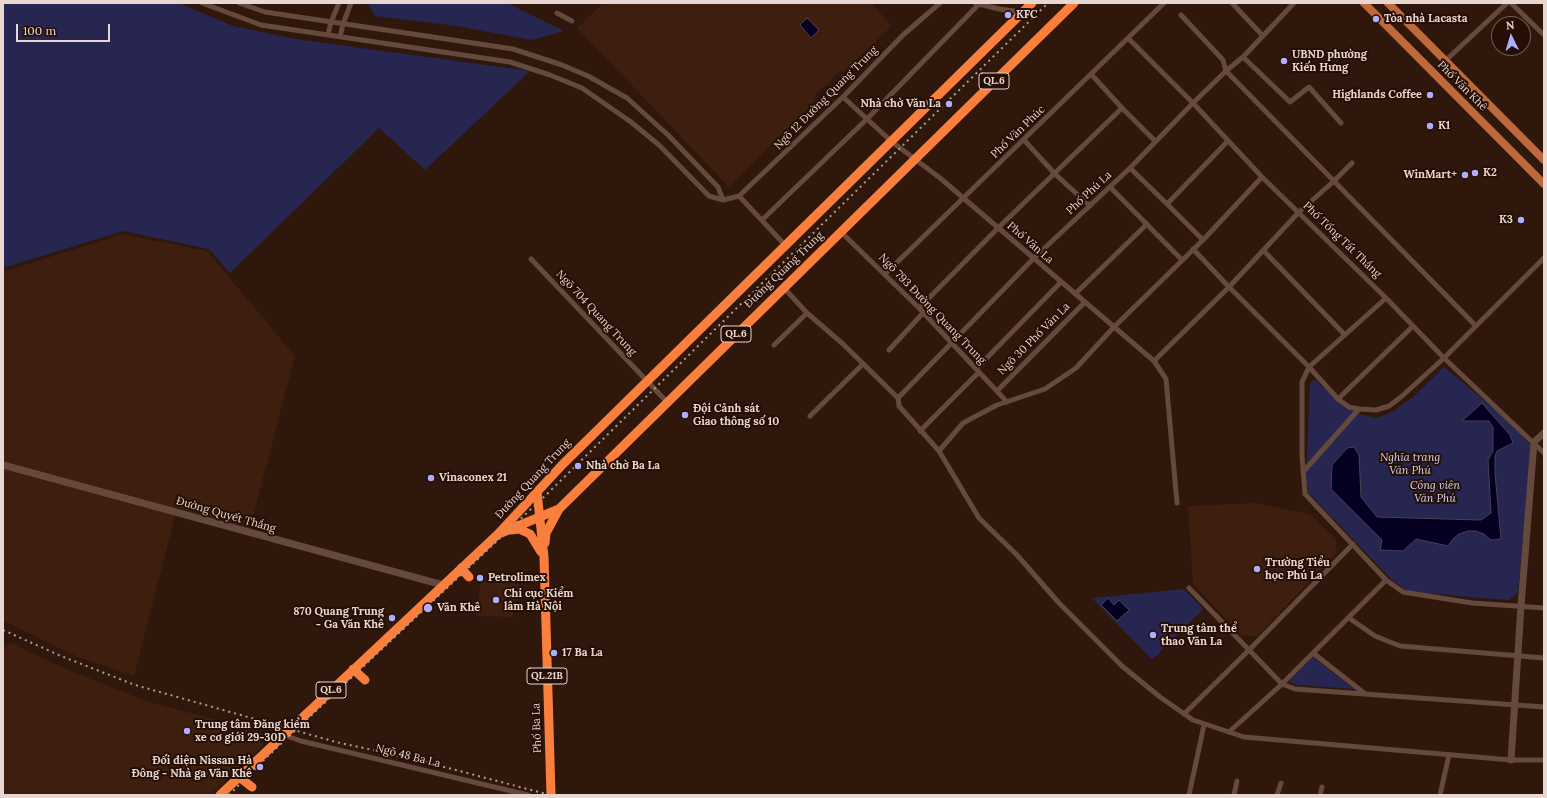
<!DOCTYPE html>
<meta charset="utf-8">
<style>
body{margin:0}
#map{position:relative;width:1547px;height:798px;overflow:hidden;background:#2f170c;font-family:Lora,serif}
canvas{display:block}
.frame{position:absolute;inset:0;border:4px solid #e8d7d0;pointer-events:none}
.north{position:absolute;left:1491px;top:16px;width:40px;height:40px;box-sizing:border-box;background:#250e04;border:1px solid #735e56;border-radius:50%;rotate:355deg;font-size:11px;font-weight:700;line-height:16px;text-align:center;color:#e8d7d0}
.north::after{content:'';display:block;margin:auto;width:14px;height:18px;background:#adaffb;clip-path:polygon(50% 0,100% 100%,50% 72%,0 100%)}
.scale{position:absolute;left:16px;top:24px;width:94px;height:18px;box-sizing:border-box;border:2px solid #e8d7d0;border-top:0;padding-left:5px;font-size:12px;line-height:14px;white-space:nowrap;color:#e8d7d0;-webkit-text-stroke:3px #250e04;paint-order:stroke}
</style>
<div id="map">
<canvas width="1547" height="798"></canvas>
<div class="frame"></div>
<div class="north">N</div>
<div class="scale">100 m</div>
</div>
<script>
const g = document.querySelector('canvas').getContext('2d');
g.lineJoin = 'round';
function fillPath(path, color) { g.fillStyle = color; g.fill(path, 'evenodd'); }
const toPath = rows => new Path2D(rows.map(r => 'M' + r).join(''));
function strokePath(path, color, width, dash) { g.strokeStyle = color; g.lineWidth = width; g.lineCap = dash ? 'butt' : 'round'; g.setLineDash(dash || []); g.stroke(path); }
function drawText(font, color, halo, rows, align = 'center') {
  g.font = font + ' Lora,serif'; g.lineWidth = 4; g.setLineDash([]); g.textBaseline = 'middle'; g.strokeStyle = halo; g.fillStyle = color; for (const [text, x, y, turn = 0] of rows) {
    g.save(); g.translate(x, y); g.rotate((+turn || 0) * Math.PI / 180); g.textAlign = isNaN(turn) ? turn : align; if (halo) g.strokeText(text, 0, 0); g.fillText(text, 0, 0); g.restore();
  }
}
const built = toPath([
 [603,3,871,3,892,26,844,71,840,71,828,84,817,92,814,102,729,187,577,28],
 [122,234,207,251,295,356,250,528,177,508,134,676,76,656,3,621,3,272],
 [1256,503,1310,514,1336,539,1336,554,1257,636,1242,636,1193,584,1188,506],
 [481,581,519,584,519,589,516,590,513,617,476,616],
 [10,643,71,671,146,701,247,728,264,745,210,795,3,795,3,649]
]);
const green = toPath([
 [3,3,179,3,233,26,295,39,530,71,425,170,379,128,230,273,209,249,123,231,3,268],
 [367,3,507,3,564,31,532,40,457,26,375,16],
 [1444,367,1514,425,1531,446,1518,592,1509,600,1480,598,1407,591,1390,578,1308,492,1306,478,1310,384,1314,379,1338,401,1362,415,1377,418,1392,412,1413,397],
 [1184,589,1203,609,1152,660,1092,598],
 [1313,657,1354,689,1297,685,1289,682]
]);
const water = toPath([
 [807,18,819,30,811,38,800,25,807,18],
 [1482,403,1510,435,1513,443,1497,451,1495,456,1495,473,1501,539,1491,540,1484,534,1476,531,1468,531,1459,534,1453,539,1448,546,1416,539,1403,551,1380,550,1382,540,1331,489,1332,465,1347,448,1354,447,1359,455,1361,497,1377,517,1481,520,1491,513,1488,460,1493,451,1493,427,1489,421,1462,421,1482,403],
 [1108,598,1114,605,1119,600,1129,610,1117,621,1101,605,1108,598]
]);
const street = toPath([
 [202,3,261,25,510,62,550,75,582,88,631,122,659,145,709,196,723,200,739,196,843,97,903,35,940,3],
 [239,3,265,12,513,49,562,65,588,76,627,98,668,135,718,187,723,200],
 [975,3,999,9,1022,12],
 [1232,3,1263,36],
 [1511,3,1544,35],
 [557,13,572,21],
 [1181,15,1223,60,1226,71,1476,326],
 [328,35,331,22,339,3],
 [340,37,343,24,351,3],
 [1129,39,1193,103,1262,177,1386,298,1444,358,1544,453],
 [1243,57,1290,102,1309,87,1341,123],
 [1445,61,1507,3],
 [1091,74,1122,108,1155,141],
 [843,97,891,141,940,178,1154,361,1166,379,1177,503],
 [1024,140,1055,174,1090,206],
 [1130,168,1167,204,1203,240],
 [1110,187,1182,260],
 [739,196,785,245],
 [1167,204,1227,142],
 [762,220,868,118,979,4],
 [841,232,919,308,1007,402],
 [1193,249,1229,287,1309,367,1338,399,1349,407,1359,409,1376,410,1389,406,1401,397,1444,358,1544,258],
 [1263,250,1345,335],
 [531,259,667,402],
 [885,274,1164,3],
 [784,288,807,313,843,344,898,398],
 [1075,294,1147,224],
 [1386,298,1309,367,1302,382,1302,455,1305,494,1386,580,1403,592,1472,603,1544,608],
 [919,308,998,228,1122,108],
 [774,345,807,313],
 [889,350,923,313],
 [1154,361,1229,287,1299,212,1334,181,1352,163],
 [976,369,1061,282],
 [997,391,1085,302],
 [898,398,899,406,939,451,979,518,1017,555,1059,603,1122,666,1160,697,1193,720,1244,737,1511,760,1544,760],
 [898,398,1033,259,1130,168,1193,103,1226,71,1243,57,1294,3],
 [1338,399,1413,326],
 [810,416,863,364],
 [920,431,979,372],
 [939,451,963,423,997,405,1045,389,1076,368,1114,327,1203,240,1262,177],
 [1303,472,1359,409],
 [1189,588,1282,684,1295,689,1544,707],
 [1349,618,1375,636,1400,646,1544,658],
 [1313,653,1364,693],
 [1184,714,1249,650,1353,544],
 [1229,732,1282,684,1386,580],
 [284,735,301,741,528,795],
 [1189,795,1204,725],
 [1234,795,1237,781],
 [1277,795,1281,783],
 [1320,795,1322,787],
 [1440,795,1449,755]
]);
const secondary = toPath([
 [3,465,443,585],
 [1511,760,1521,606,1534,442,1544,433]
]);
const primary = toPath([
 [1364,3,1544,184],
 [1388,3,1544,160]
]);
const highway = toPath([
 [537,492,544,557,551,795],
 [511,530,519,529,530,534,541,552],
 [501,533,559,509,1074,3],
 [545,543,546,533,559,509],
 [461,568,469,577],
 [353,669,365,680],
 [239,777,252,787],
 [220,795,498,534,563,464,1032,3]
]);
const rail = toPath([
 [3,630,61,656,135,685,336,742,418,760,550,795],
 [229,795,268,756,546,495,1048,3]
]);
const markers = [
 [1008,15,4,"#adaffb"],
 [1376,19,4,"#adaffb"],
 [1284,61,4,"#adaffb"],
 [1430,95,4,"#adaffb"],
 [949,104,4,"#adaffb"],
 [1430,126,4,"#adaffb"],
 [1475,173,4,"#adaffb"],
 [1465,175,4,"#adaffb"],
 [1521,220,4,"#adaffb"],
 [685,415,4,"#adaffb"],
 [578,466,4,"#adaffb"],
 [431,478,4,"#adaffb"],
 [1257,569,4,"#adaffb"],
 [480,578,4,"#adaffb"],
 [496,600,4,"#adaffb"],
 [428,608,5,"#adaffb"],
 [392,618,4,"#adaffb"],
 [1153,635,4,"#adaffb"],
 [554,653,4,"#adaffb"],
 [187,731,4,"#adaffb"],
 [260,767,4,"#adaffb"]
];
const shields = [
 [994,81,30],
 [736,334,30],
 [547,676,40],
 [331,690,30]
];
const shieldNames = [
 ["QL.6",994,81],
 ["QL.6",736,334],
 ["QL.21B",547,676],
 ["QL.6",331,690]
];
const poiNames = [
 ["KFC",1016,15],
 ["Tòa nhà Lacasta",1384,19],
 ["UBND phường",1292,55],
 ["Kiến Hưng",1292,68],
 ["Highlands Coffee",1422,95,"right"],
 ["Nhà chờ Văn La",941,104,"right"],
 ["K1",1438,126],
 ["K2",1483,173],
 ["WinMart+",1457,175,"right"],
 ["K3",1513,220,"right"],
 ["Đội Cảnh sát",693,409],
 ["Giao thông số 10",693,422],
 ["Nhà chờ Ba La",586,466],
 ["Vinaconex 21",439,478],
 ["Trường Tiểu",1265,563],
 ["học Phú La",1265,576],
 ["Petrolimex",488,578],
 ["Chi cục Kiểm",504,594],
 ["lâm Hà Nội",504,607],
 ["Văn Khê",437,608],
 ["870 Quang Trung",384,612,"right"],
 ["- Ga Văn Khê",384,625,"right"],
 ["Trung tâm thể",1161,629],
 ["thao Văn La",1161,642],
 ["17 Ba La",562,653],
 ["Trung tâm Đăng kiểm",195,725],
 ["xe cơ giới 29-30D",195,738],
 ["Đối diện Nissan Hà",252,761,"right"],
 ["Đông - Nhà ga Văn Khê",252,774,"right"]
];
const streetNames = [
 ["Phố Văn Khê",1462,86,45],
 ["Ngõ 12 Đường Quang Trung",826,98,-45],
 ["Phố Văn Phúc",1018,132,-44],
 ["Phố Phú La",1089,193,-43],
 ["Phố Tống Tất Thắng",1342,240,44],
 ["Phố Văn La",1030,243,41],
 ["Đường Quang Trung",784,270,-44],
 ["Ngõ 793 Đường Quang Trung",932,309,46],
 ["Ngõ 704 Quang Trung",596,313,47],
 ["Ngõ 30 Phố Văn La",1034,339,-45],
 ["Đường Quang Trung",533,479,-47],
 ["Đường Quyết Thắng",226,515,16],
 ["Phố Ba La",537,728,-92],
 ["Ngõ 48 Ba La",408,756,14]
];
const parkNames = [
 ["Nghĩa trang",1410,458],
 ["Văn Phú",1410,471],
 ["Công viên",1435,486],
 ["Văn Phú",1435,499]
];
fillPath(built, '#3d1e0f');
fillPath(green, '#272651');
fillPath(water, '#050022');
strokePath(water, '#494056', 1);
strokePath(street, '#64493c', 5);
strokePath(secondary, '#64493c', 7);
strokePath(primary, '#be693c', 8);
strokePath(highway, '#fa7e3c', 9);
strokePath(rail, '#af9c93', 2, [2, 4]);
for (const [x, y, r, color] of markers) { const dot = new Path2D(); dot.arc(x, y, r, 0, 2 * Math.PI); g.fillStyle = color; g.fill(dot); strokePath(dot, '#250e04', 1.5); }
for (const [x, y, w] of shields) { const box = new Path2D(); box.roundRect(x - w / 2, y - 8, w, 16, 3); g.fillStyle = '#250e04'; g.fill(box); strokePath(box, '#e8d7d0', 1); }
drawText('bold 10px', '#e8d7d0', null, shieldNames);
drawText('bold 11px', '#e8d7d0', '#250e04', poiNames, 'left');
drawText('11px', '#e8d7d0', '#250e04', streetNames);
drawText('italic 11px', '#d3d5fa', '#250e04', parkNames);
</script>
